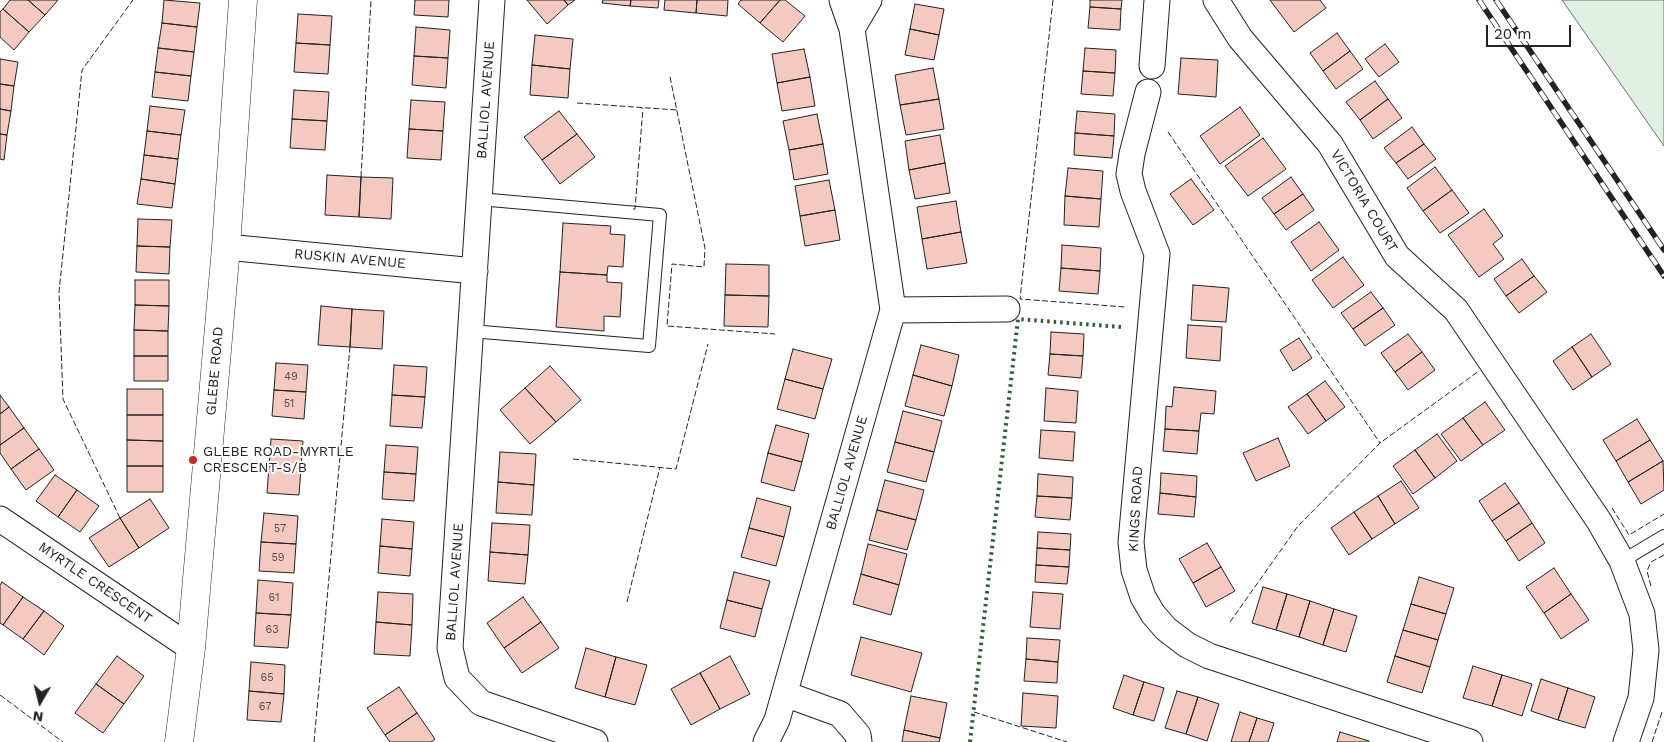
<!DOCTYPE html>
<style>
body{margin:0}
#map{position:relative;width:1664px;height:742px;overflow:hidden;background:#fff;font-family:"Work Sans",sans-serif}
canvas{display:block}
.north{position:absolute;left:15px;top:677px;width:50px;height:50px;-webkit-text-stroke:4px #fff;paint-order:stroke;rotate:188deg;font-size:14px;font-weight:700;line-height:20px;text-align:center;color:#222}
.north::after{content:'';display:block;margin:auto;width:18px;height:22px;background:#222;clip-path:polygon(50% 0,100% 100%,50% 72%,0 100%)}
.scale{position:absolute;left:1486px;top:25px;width:85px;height:22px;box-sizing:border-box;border:2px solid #222;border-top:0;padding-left:6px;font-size:15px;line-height:18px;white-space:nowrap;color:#222;-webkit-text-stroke:4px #fff;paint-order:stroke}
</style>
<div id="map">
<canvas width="1664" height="742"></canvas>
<div class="north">N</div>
<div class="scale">20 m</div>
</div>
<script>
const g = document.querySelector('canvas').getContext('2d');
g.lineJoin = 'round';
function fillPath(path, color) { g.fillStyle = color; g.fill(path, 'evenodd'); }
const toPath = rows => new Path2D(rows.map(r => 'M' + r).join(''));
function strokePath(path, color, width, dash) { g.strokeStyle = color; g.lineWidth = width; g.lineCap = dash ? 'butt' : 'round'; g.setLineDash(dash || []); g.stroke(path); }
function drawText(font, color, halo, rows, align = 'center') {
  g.font = font + ' "Work Sans",sans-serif'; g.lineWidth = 4; g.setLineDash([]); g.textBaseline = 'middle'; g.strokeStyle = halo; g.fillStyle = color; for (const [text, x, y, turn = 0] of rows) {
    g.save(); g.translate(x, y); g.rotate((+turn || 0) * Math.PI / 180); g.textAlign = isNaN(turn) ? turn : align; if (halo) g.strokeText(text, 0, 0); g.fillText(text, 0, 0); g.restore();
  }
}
const green = toPath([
 [1562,0,1664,0,1664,146,1562,0]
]);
const building = toPath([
 [10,0,28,0,45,15,29,32,3,9,10,0],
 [28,0,58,0,45,15,28,0],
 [164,0,200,3,197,27,162,23,164,0],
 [415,0,449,0,448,17,414,15,415,0],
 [527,0,564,0,568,5,547,24,527,0],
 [564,0,575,0,568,5,564,0],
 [603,0,631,0,630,6,602,3,603,0],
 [631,0,659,0,658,8,630,6,631,0],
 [665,0,697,0,696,13,664,10,665,0],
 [697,0,728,0,727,16,696,13,697,0],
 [741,0,780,0,760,23,738,4,741,0],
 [780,0,785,0,805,16,783,42,760,23,780,0],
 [1090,0,1122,0,1121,9,1090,7,1090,0],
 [1270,0,1320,0,1326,8,1294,32,1270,0],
 [915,4,944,9,939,35,910,29,915,4],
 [1090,7,1121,9,1120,30,1088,28,1090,7],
 [3,9,29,32,14,50,0,37,0,12,3,9],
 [298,14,332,16,330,45,296,43,298,14],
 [162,23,197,27,194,52,158,48,162,23],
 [416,27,450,30,448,58,414,56,416,27],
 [910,29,939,35,934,60,905,55,910,29],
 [1337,33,1350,51,1323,71,1310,53,1337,33],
 [535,35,573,39,570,69,532,65,535,35],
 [296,43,330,45,328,74,294,72,296,43],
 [1385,44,1399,62,1379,77,1365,59,1385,44],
 [158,48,194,52,191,76,155,72,158,48],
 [1085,48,1116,50,1115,73,1083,71,1085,48],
 [804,49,810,77,777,83,772,54,804,49],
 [1350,51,1363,69,1336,89,1323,71,1350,51],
 [414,56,448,58,446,88,412,85,414,56],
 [1181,58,1218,60,1216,97,1178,94,1181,58],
 [0,59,18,62,14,86,0,84,0,59],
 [532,65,570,69,568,98,530,95,532,65],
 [933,68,939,99,900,105,895,75,933,68],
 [1083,71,1115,73,1113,96,1081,94,1083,71],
 [155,72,191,76,188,101,152,97,155,72],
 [810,77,815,106,782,111,777,83,810,77],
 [1375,81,1388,99,1360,120,1346,102,1375,81],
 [0,84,14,86,11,111,0,109,0,84],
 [294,90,329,92,327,121,292,119,294,90],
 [939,99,944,129,906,135,900,105,939,99],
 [1388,99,1402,118,1373,139,1360,120,1388,99],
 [411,100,445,102,443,131,409,129,411,100],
 [150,106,185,110,181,135,147,131,150,106],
 [1240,107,1260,135,1220,164,1200,136,1240,107],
 [0,109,11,111,7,135,0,134,0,109],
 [559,111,577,134,542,160,524,137,559,111],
 [1077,111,1115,114,1114,136,1075,133,1077,111],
 [817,114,823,144,789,150,783,121,817,114],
 [292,119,327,121,325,150,290,148,292,119],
 [1412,127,1424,144,1396,163,1384,148,1412,127],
 [409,129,443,131,441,160,407,158,409,129],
 [147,131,181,135,178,159,144,155,147,131],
 [1075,133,1114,136,1112,158,1074,155,1075,133],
 [0,134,7,135,4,160,0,159,0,134],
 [577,134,595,157,560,184,542,160,577,134],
 [940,135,945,163,909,170,905,141,940,135],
 [1263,138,1286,169,1248,196,1225,166,1263,138],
 [823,144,828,174,794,180,789,150,823,144],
 [1424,144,1436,159,1408,179,1396,163,1424,144],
 [144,155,178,159,175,184,141,179,144,155],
 [945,163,950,193,915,199,909,170,945,163],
 [1435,167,1452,190,1423,211,1407,188,1435,167],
 [1068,168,1103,171,1101,199,1065,196,1068,168],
 [327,175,361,177,359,217,325,215,327,175],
 [361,177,393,178,391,219,359,217,361,177],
 [1291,177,1303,194,1274,214,1262,198,1291,177],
 [141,179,175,184,172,208,137,204,141,179],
 [1191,179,1214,210,1193,225,1170,194,1191,179],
 [829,180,835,210,800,216,795,186,829,180],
 [1452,190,1469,213,1440,233,1423,211,1452,190],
 [1303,194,1314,210,1286,230,1274,214,1303,194],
 [1065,196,1101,199,1099,227,1064,225,1065,196],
 [956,201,961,232,922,239,917,207,956,201],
 [1484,209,1503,236,1493,244,1504,259,1479,277,1448,235,1484,209],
 [835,210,840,240,805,246,800,216,835,210],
 [138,219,172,220,170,247,137,246,138,219],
 [1319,222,1339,250,1311,271,1291,242,1319,222],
 [563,223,611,226,610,234,625,235,623,267,608,266,607,275,560,272,563,223],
 [961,232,967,263,927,269,922,239,961,232],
 [1062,245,1101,248,1100,271,1061,268,1062,245],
 [137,246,170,247,169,274,136,272,137,246],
 [1343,257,1364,285,1333,308,1312,280,1343,257],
 [1522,259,1534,276,1506,296,1494,279,1522,259],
 [726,264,769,265,769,296,725,295,726,264],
 [1061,268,1100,271,1098,294,1059,291,1061,268],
 [560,272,607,275,607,282,622,283,620,317,604,316,604,331,556,327,560,272],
 [1534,276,1547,292,1519,313,1506,296,1534,276],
 [135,280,169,280,169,306,135,305,135,280],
 [1193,285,1229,288,1226,322,1191,320,1193,285],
 [1371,292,1383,308,1353,329,1341,313,1371,292],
 [725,295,769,296,768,327,724,326,725,295],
 [135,305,169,306,168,331,134,330,135,305],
 [321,306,352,309,350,347,318,345,321,306],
 [1383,308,1395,325,1365,346,1353,329,1383,308],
 [352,309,384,311,382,349,350,347,352,309],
 [1188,325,1222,327,1220,361,1186,358,1188,325],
 [134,330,168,331,168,356,134,356,134,330],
 [1051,332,1084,334,1083,356,1050,354,1051,332],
 [1408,334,1422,352,1395,372,1381,353,1408,334],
 [1591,334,1611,364,1592,377,1572,347,1591,334],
 [1299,338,1312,358,1293,371,1280,350,1299,338],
 [921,345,959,355,952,386,913,375,921,345],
 [1572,347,1592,377,1573,390,1553,361,1572,347],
 [793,349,832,359,823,389,785,379,793,349],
 [1422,352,1435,370,1408,390,1395,372,1422,352],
 [1050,354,1083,356,1081,378,1048,375,1050,354],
 [134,356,168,356,168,381,134,381,134,356],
 [276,363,308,365,306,392,274,390,276,363],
 [394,365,427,367,425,397,392,395,394,365],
 [550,366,581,400,556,422,525,388,550,366],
 [913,375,952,386,944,416,905,406,913,375],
 [785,379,823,389,815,419,777,409,785,379],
 [1325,381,1345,407,1326,421,1307,394,1325,381],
 [1174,387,1216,391,1214,414,1201,413,1199,431,1165,429,1166,406,1172,407,1174,387],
 [525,388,556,422,530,444,500,410,525,388],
 [1046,388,1078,391,1076,423,1044,421,1046,388],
 [127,389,163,389,163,415,127,415,127,389],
 [274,390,306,392,304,419,272,416,274,390],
 [1307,394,1326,421,1308,434,1288,407,1307,394],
 [0,395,9,407,0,414,0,395],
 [392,395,425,397,422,428,390,426,392,395],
 [1485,402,1505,430,1483,445,1463,418,1485,402],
 [9,407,24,428,0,445,0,414,9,407],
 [903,411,942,421,934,452,895,442,903,411],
 [127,415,163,415,163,441,127,440,127,415],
 [1463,418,1483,445,1461,461,1441,434,1463,418],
 [1637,419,1650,440,1616,461,1603,440,1637,419],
 [776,425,809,434,802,462,768,453,776,425],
 [24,428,39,449,11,469,0,453,0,445,24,428],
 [1165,429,1199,431,1197,454,1163,451,1165,429],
 [1041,430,1075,432,1073,461,1039,458,1041,430],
 [1437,434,1457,461,1435,478,1415,450,1437,434],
 [1278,438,1290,466,1256,481,1243,453,1278,438],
 [271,439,303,441,301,468,269,466,271,439],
 [127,440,163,441,163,466,127,466,127,440],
 [1650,440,1663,461,1628,482,1616,461,1650,440],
 [895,442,934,452,926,482,887,472,895,442],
 [386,445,418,447,416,474,384,472,386,445],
 [39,449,54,470,26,490,11,469,39,449],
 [1415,450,1435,478,1413,494,1393,466,1415,450],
 [500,452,536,454,534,485,498,482,500,452],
 [768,453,802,462,794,491,761,482,768,453],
 [1663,461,1664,490,1641,504,1628,482,1663,461],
 [127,466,163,466,163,492,127,492,127,466],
 [269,466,301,468,299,495,267,493,269,466],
 [384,472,416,474,414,501,382,499,384,472],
 [1161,473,1197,476,1196,497,1160,493,1161,473],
 [1038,474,1073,477,1072,498,1037,496,1038,474],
 [55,475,77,490,58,517,36,501,55,475],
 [885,480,924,490,916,520,877,510,885,480],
 [1401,481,1419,508,1395,524,1378,496,1401,481],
 [498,482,534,485,532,515,496,513,498,482],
 [1505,483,1519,503,1492,521,1479,501,1505,483],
 [77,490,99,506,80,532,58,517,77,490],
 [1160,493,1196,497,1194,517,1158,514,1160,493],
 [1037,496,1072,498,1070,520,1035,517,1037,496],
 [1378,496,1395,524,1372,539,1354,512,1378,496],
 [757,498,791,507,784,537,749,528,757,498],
 [150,499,169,528,139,548,120,518,150,499],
 [1519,503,1532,523,1506,541,1492,521,1519,503],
 [877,510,916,520,907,550,869,540,877,510],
 [1354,512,1372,539,1349,555,1331,528,1354,512],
 [264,513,298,516,296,544,261,542,264,513],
 [120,518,139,548,109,567,89,538,120,518],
 [382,519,414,522,412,549,380,546,382,519],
 [492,523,530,525,528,555,490,552,492,523],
 [1532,523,1545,543,1519,561,1506,541,1532,523],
 [749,528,784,537,776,566,741,557,749,528],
 [1038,532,1071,534,1070,550,1037,548,1038,532],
 [261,542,296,544,294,573,259,571,261,542],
 [1207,543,1221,567,1193,583,1179,559,1207,543],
 [868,544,907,554,899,585,861,574,868,544],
 [380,546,412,549,410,576,378,573,380,546],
 [1037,548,1070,550,1069,567,1036,565,1037,548],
 [490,552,528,555,525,584,488,581,490,552],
 [1036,565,1069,567,1067,584,1035,582,1036,565],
 [1221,567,1235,591,1206,607,1193,583,1221,567],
 [1554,568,1571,594,1544,613,1526,587,1554,568],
 [734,572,770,581,762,609,727,600,734,572],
 [861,574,899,585,891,615,853,604,861,574],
 [1419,577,1454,588,1446,614,1411,604,1419,577],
 [258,580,293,583,291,615,256,613,258,580],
 [2,582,23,597,3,625,0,623,0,585,2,582],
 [1263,587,1287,594,1276,630,1252,623,1263,587],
 [378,592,413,594,412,625,376,622,378,592],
 [1033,592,1063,594,1060,629,1030,627,1033,592],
 [1287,594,1310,601,1299,637,1276,630,1287,594],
 [1571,594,1589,620,1561,639,1544,613,1571,594],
 [23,597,44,611,23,639,3,625,23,597],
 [523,597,541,622,504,648,487,623,523,597],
 [727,600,762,609,755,637,720,628,727,600],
 [1310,601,1334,609,1323,645,1299,637,1310,601],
 [1411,604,1446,614,1438,640,1403,630,1411,604],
 [1334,609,1357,616,1346,652,1323,645,1334,609],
 [44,611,64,626,44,655,23,639,44,611],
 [256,613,291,615,288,648,254,646,256,613],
 [376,622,412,625,410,656,374,654,376,622],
 [541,622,559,648,522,673,504,648,541,622],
 [1403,630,1438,640,1430,667,1395,656,1403,630],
 [861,637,922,653,911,692,851,675,861,637],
 [1027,638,1060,640,1058,662,1026,659,1027,638],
 [586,648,616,657,605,697,575,688,586,648],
 [117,656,144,676,124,704,96,684,117,656],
 [730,656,750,694,720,709,700,673,730,656],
 [1395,656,1430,667,1422,693,1387,682,1395,656],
 [616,657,647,665,635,705,605,697,616,657],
 [1026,659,1058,662,1057,683,1024,681,1026,659],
 [251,662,285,665,284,694,249,691,251,662],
 [1473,666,1502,675,1492,706,1463,698,1473,666],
 [700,673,720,709,691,725,671,689,700,673],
 [1124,675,1144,682,1133,715,1113,708,1124,675],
 [1502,675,1532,684,1522,716,1492,706,1502,675],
 [1541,679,1568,688,1558,720,1531,711,1541,679],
 [1144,682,1164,688,1154,721,1133,715,1144,682],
 [96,684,124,704,103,733,75,713,96,684],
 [399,687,417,713,385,735,367,708,399,687],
 [1568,688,1595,697,1585,728,1558,720,1568,688],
 [249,691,284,694,281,722,247,720,249,691],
 [1177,691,1198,697,1186,734,1165,728,1177,691],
 [1023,693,1058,696,1056,728,1021,726,1023,693],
 [911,696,947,703,940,738,904,730,911,696],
 [1198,697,1219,704,1207,741,1186,734,1198,697],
 [1240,712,1257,718,1249,742,1231,742,1240,712],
 [417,713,435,739,431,742,390,742,385,735,417,713],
 [1257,718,1274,723,1268,742,1249,742,1257,718],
 [904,730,940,738,939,742,902,742,904,730],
 [1340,732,1369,741,1369,742,1337,742,1340,732]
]);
const lane = toPath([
 [471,331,649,346,660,215,479,199],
 [1622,561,1664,536]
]);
const street = toPath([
 [492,0,450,648,457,678,481,703,595,742],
 [1216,0,1240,38,1330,144,1397,256,1456,310,1599,521,1622,561,1642,614,1646,650,1641,698,1626,742],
 [852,29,869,0],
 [1152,66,1157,0],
 [1148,92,1132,154,1129,174,1133,191,1157,254,1131,542,1134,570,1143,597,1153,614,1166,629,1187,645,1209,656,1470,742],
 [226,247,475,271],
 [893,310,1007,309],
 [0,519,191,648],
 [785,694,840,714,858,735,859,742],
 [766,742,777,720,893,310,852,29,842,0]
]);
const secondary = toPath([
 [179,742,191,648,226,247,243,0]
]);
const rail = toPath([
 [1479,0,1664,276],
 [1496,0,1664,250]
]);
const hedge = toPath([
 [970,742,1018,319,1122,327]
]);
const fence = toPath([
 [1053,0,1020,299,1125,307],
 [670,77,705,248,704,267,672,264,667,326,775,334],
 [577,103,677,110],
 [1168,132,1380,443],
 [361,177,371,0],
 [633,209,635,209,643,108],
 [573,459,676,469,708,344],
 [1612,508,1629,535,1664,514],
 [120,518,63,399,59,292,82,70,133,0],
 [1651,586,1647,571,1651,562,1664,555],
 [627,602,660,467],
 [1230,622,1298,526,1380,443,1479,371],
 [0,695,63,742],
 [974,712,1067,742],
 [314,742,350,347],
 [1652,742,1662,712,1664,713]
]);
const markers = [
 [193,460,5,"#c62828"]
];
const numberNames = [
 ["49",291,377],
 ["51",289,404],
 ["57",280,529],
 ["59",278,558],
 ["61",274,598],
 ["63",272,630],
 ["65",267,678],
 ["67",265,707]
];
const streetNames = [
 ["BALLIOL AVENUE",486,100,-86],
 ["VICTORIA COURT",1364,201,59],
 ["RUSKIN AVENUE",350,259,5],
 ["GLEBE ROAD",215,371,-85],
 ["BALLIOL AVENUE",847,473,-74],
 ["KINGS ROAD",1136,509,-87],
 ["BALLIOL AVENUE",455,582,-86],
 ["MYRTLE CRESCENT",95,583,34]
];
const poiNames = [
 ["GLEBE ROAD-MYRTLE",203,452],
 ["CRESCENT-S/B",203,468]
];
fillPath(green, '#e0efe3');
strokePath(green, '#6f6f6f', 1);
fillPath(building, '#f3c9c0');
strokePath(building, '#222', 1);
strokePath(lane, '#222', 14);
strokePath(street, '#222', 27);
strokePath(secondary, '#222', 29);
strokePath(lane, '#fff', 12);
strokePath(street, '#fff', 25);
strokePath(secondary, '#fff', 28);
strokePath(rail, '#222', 5.5);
strokePath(rail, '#fff', 4, [11]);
strokePath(hedge, '#2f5e38', 4, [2.5, 4]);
strokePath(fence, '#222', 1, [6, 2.5]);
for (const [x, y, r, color] of markers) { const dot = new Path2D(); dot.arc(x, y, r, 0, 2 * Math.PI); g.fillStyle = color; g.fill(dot); strokePath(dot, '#fff', 2); }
drawText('11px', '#564c4a', null, numberNames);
drawText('14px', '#222', '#fff', streetNames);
drawText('14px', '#222', '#fff', poiNames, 'left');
</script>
